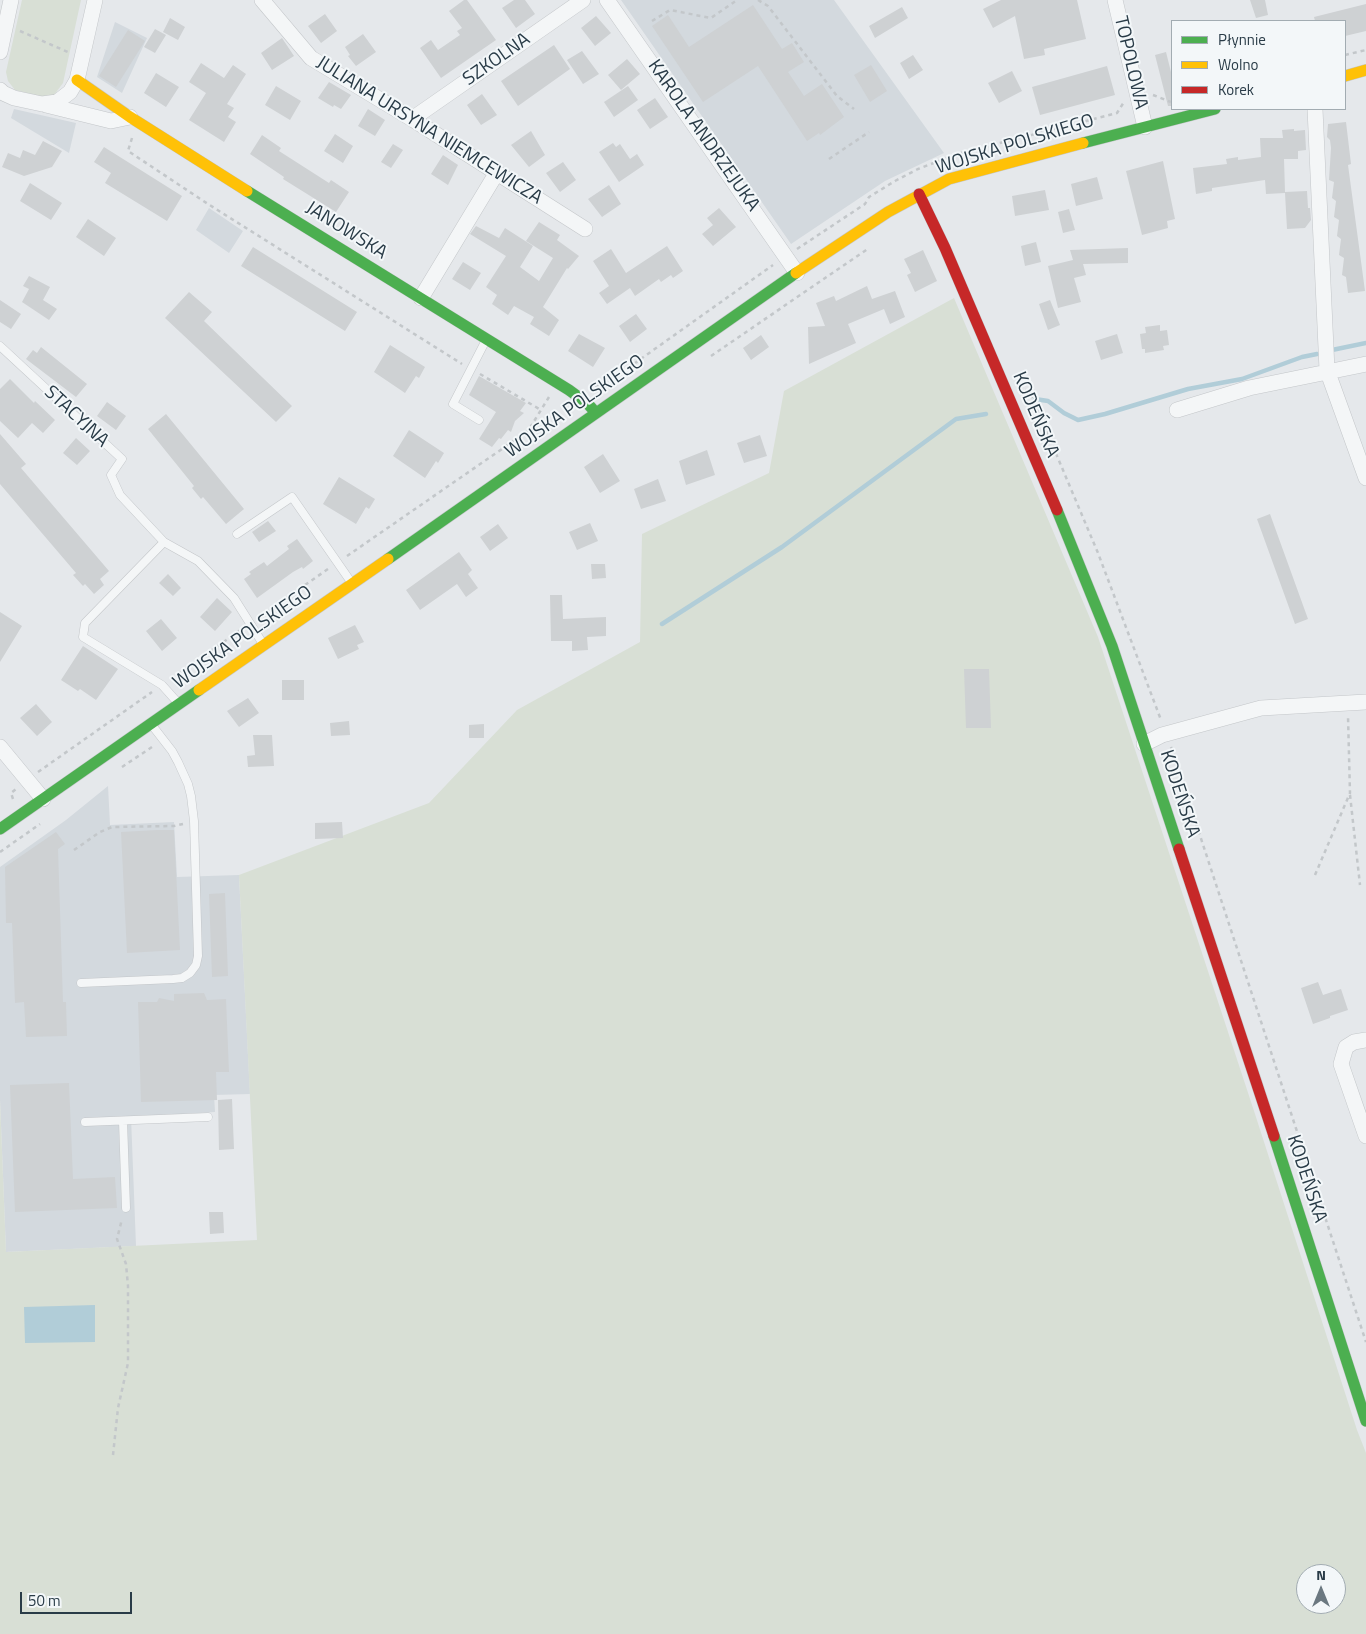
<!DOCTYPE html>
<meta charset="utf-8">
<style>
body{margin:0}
#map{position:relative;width:1366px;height:1634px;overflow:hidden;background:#e5e8eb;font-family:"Titillium Web",sans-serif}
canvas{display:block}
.legend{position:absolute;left:1171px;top:20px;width:175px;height:90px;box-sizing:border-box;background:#f3f7f9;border:1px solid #a2acb2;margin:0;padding:6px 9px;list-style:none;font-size:15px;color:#293b47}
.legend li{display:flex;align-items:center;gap:10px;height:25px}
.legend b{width:25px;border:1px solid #a2acb2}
.north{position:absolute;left:1296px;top:1564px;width:50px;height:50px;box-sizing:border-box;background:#f3f7f9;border:1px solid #a2acb2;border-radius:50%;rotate:0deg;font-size:14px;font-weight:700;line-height:20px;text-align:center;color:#293b47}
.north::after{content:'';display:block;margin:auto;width:18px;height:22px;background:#6b7880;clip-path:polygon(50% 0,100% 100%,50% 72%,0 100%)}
.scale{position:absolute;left:20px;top:1592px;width:112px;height:22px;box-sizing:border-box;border:2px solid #293b47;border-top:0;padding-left:6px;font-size:15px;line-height:18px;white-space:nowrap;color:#293b47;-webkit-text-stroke:4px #f3f7f9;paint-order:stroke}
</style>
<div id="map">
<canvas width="1366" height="1634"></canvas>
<ul class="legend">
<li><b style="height:6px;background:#4caf50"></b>Płynnie</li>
<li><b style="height:6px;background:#ffc107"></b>Wolno</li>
<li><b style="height:6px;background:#c62828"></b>Korek</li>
</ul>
<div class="north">N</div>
<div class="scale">50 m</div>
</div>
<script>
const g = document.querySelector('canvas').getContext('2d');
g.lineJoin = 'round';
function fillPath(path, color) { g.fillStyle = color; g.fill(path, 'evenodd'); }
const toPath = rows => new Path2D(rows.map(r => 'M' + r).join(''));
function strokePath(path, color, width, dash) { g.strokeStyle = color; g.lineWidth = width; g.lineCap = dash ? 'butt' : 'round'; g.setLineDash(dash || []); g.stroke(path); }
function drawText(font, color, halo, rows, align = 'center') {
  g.font = font + ' "Titillium Web",sans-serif'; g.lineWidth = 4; g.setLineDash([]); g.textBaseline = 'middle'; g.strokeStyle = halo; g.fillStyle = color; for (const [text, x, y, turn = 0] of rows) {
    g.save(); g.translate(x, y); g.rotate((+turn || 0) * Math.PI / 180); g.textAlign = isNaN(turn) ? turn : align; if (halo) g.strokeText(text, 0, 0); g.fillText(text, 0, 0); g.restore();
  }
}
const built = toPath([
 [621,0,834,0,944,153,885,181,791,244],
 [115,22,147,38,122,93,97,77],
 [14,109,76,123,69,153,11,118],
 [209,208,243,231,229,253,196,230],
 [108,786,110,825,174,822,177,877,239,875,250,1094,214,1095,215,1112,131,1117,136,1246,6,1252,0,1100,0,867,66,820]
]);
const green = toPath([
 [22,0,81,0,63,83,54,95,42,97,15,90,8,81,6,72],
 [954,298,1098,637,1255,1114,1357,1430,1366,1453,1366,1634,0,1634,0,1100,6,1252,257,1240,239,875,429,803,517,710,640,642,642,534,769,473,784,391],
 [1306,1574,1336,1574,1336,1604,1306,1604]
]);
const water = toPath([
 [95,1305,95,1342,25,1343,24,1307]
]);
const stream = toPath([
 [1332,350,1366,343],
 [1035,399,1048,401,1064,413,1078,420,1105,414,1188,389,1242,379,1302,357,1317,354],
 [662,624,782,547,956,419,986,414]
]);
const building = toPath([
 [464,0,467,0,496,40,441,78,420,48,431,40,438,50,460,35,457,31,462,28,449,11],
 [514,0,525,0,535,14,516,28,502,8],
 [1001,0,1077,0,1086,39,1044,49,1045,55,1024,59,1015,16,993,28,983,9],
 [1250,0,1265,0,1268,15,1256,18],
 [1366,4,1366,31,1345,36,1345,21,1315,21,1314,17],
 [753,5,782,49,792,43,804,62,788,72,804,96,822,84,844,117,820,135,819,133,807,141,758,66,703,102,652,26,668,15,689,47],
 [902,7,908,18,875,38,869,26],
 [325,14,337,31,321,43,308,26],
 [596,16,611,33,595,46,581,28],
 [170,18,185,27,178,40,163,32],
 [155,29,166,35,155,53,144,47],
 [128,30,145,41,116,87,99,76],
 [363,34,376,52,356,66,348,56,350,55,345,47],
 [282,38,294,56,272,70,261,53],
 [554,45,570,69,518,106,501,81],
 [582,51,599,74,583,84,567,60],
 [1166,52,1172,76,1172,106,1168,106,1155,55],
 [913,55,923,70,909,79,900,63],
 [627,59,640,74,621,90,608,75],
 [201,63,224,78,233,65,246,74,227,104,234,108,228,117,236,122,224,142,189,120,206,93,189,82],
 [871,65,887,91,870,102,854,75],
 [1107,66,1115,95,1040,115,1032,87],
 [1012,71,1022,91,999,103,988,83],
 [156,73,179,87,166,107,144,93],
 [329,82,351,95,341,109,334,105,333,107,318,98],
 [276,86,301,101,290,120,265,105],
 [628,86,638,100,614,117,604,102],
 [482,94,497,115,481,125,467,105],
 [655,98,668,117,650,129,637,110],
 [368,109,385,120,375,136,358,126],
 [1346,122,1351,164,1348,165,1365,291,1348,293,1346,277,1342,275,1344,258,1339,255,1341,239,1337,236,1339,220,1334,217,1336,201,1332,198,1334,182,1329,180,1331,148,1330,140,1327,137,1328,124],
 [1294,129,1294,131,1305,130,1306,150,1298,151,1298,159,1284,159,1285,192,1307,191,1308,208,1310,208,1311,220,1305,228,1287,229,1285,193,1266,194,1265,180,1212,188,1212,191,1196,194,1193,168,1227,164,1226,159,1238,157,1238,160,1261,157,1260,138,1283,138,1282,130],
 [531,131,545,155,529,167,511,145],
 [335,134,353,146,343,163,324,151],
 [262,135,281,148,279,151,329,183,331,180,349,192,336,212,283,179,284,177,250,154],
 [43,141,62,151,52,167,24,176,2,167,8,153,20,158,23,150,35,155],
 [613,143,616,147,620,144,630,159,637,154,644,165,619,182,599,152],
 [393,144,403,150,391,168,381,162],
 [104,147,182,196,167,221,105,183,111,173,94,162],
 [443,155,458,165,448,185,431,174],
 [1163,161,1175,219,1167,221,1168,228,1142,235,1126,171],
 [563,162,576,180,560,192,546,173],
 [1097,177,1103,199,1076,206,1071,184],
 [30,183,62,203,51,220,20,201],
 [609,185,621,204,602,217,588,199],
 [1045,190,1049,210,1015,216,1012,196],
 [719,208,736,227,713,246,702,234,713,225,707,218],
 [1069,209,1075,230,1063,233,1058,212],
 [88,219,116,238,104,256,76,237],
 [539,222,560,235,557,240,579,256,568,269,567,268,543,307,559,320,549,336,530,324,534,317,514,306,508,315,492,304,497,295,486,287,506,256,470,234,476,226,499,238,505,228,533,246,520,267,539,281,553,258,526,241],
 [1036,242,1041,262,1025,266,1021,246],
 [667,246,683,271,673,278,671,275,661,282,659,279,635,296,630,288,607,304,599,293,609,286,593,261,611,249,626,273],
 [253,247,357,312,345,331,241,266],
 [1128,248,1128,263,1083,264,1086,275,1074,278,1081,302,1058,308,1048,266,1073,260,1070,250],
 [923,250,937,281,915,292,907,275,911,273,904,259],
 [463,262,481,273,470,290,452,279],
 [29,276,50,287,43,300,57,309,49,320,22,302,29,289,23,286],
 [867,286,872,299,895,291,905,317,890,324,884,309,848,324,856,343,809,364,808,327,825,326,816,303,834,296,836,301],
 [189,292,212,312,204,321,292,406,276,422,165,318],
 [0,300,21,314,11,329,0,322],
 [1050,300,1060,325,1048,330,1039,304],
 [636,314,647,329,630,342,619,326],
 [1160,325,1160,331,1167,330,1169,345,1163,346,1164,350,1145,353,1145,349,1142,349,1140,334,1146,333,1145,327],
 [579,334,605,348,593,367,568,351],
 [1117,334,1123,353,1101,360,1095,341],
 [761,335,769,347,751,360,743,348],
 [390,345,425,367,419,378,416,376,405,393,374,372],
 [41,347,87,384,76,397,26,359,33,350,37,353],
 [479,376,526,403,520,411,524,413,515,421,511,432,508,430,501,439,499,438,492,447,479,439,496,412,469,395],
 [10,379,34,403,35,401,55,420,43,433,32,423,18,438,0,421,0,389],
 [107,402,126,416,116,430,97,416],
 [166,414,244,509,226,524,203,497,201,499,192,488,194,486,148,429],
 [409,430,444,453,438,463,436,461,425,478,393,456],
 [0,434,26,464,21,468,109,571,100,579,104,585,94,594,85,584,83,586,73,575,76,573,0,484],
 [760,435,767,456,744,463,737,443],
 [76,438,90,451,77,465,63,453],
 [707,450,715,475,686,485,679,461],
 [603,454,620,481,600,493,584,467],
 [339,477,375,499,369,509,366,507,356,524,323,504],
 [658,479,666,501,641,509,634,489],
 [1270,514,1308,619,1295,624,1257,519],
 [268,521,276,531,259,542,252,532],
 [590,523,598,541,577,550,569,532],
 [498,524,508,538,490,551,480,537],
 [297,539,313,561,303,569,302,567,293,572,257,598,244,579,251,574,249,572,264,562,267,566,289,549,287,546],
 [459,552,472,570,468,574,478,588,466,597,457,584,420,610,406,590],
 [591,564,605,564,606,578,592,579],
 [168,574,181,588,173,596,159,583],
 [550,595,562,595,563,619,606,617,606,636,587,637,588,650,572,651,572,641,551,641],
 [217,598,232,612,215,631,200,617],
 [0,612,22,626,0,662],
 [161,619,177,638,162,651,146,631],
 [355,625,364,642,357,645,359,649,338,659,328,638],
 [83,646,118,669,96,700,80,689,78,691,61,680],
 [964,669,989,669,991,728,966,728],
 [282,680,304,680,304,700,282,700],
 [248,698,259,713,239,727,227,711],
 [36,704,52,722,37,736,20,718],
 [349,721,350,735,331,736,330,723],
 [484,724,484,738,469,738,469,725],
 [253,735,272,735,274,766,248,767,247,756,255,755],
 [342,822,343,838,315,839,315,823],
 [157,830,174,830,180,950,127,953,121,832],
 [56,832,65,844,58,849,63,1002,66,1002,67,1036,26,1037,24,1002,15,1003,12,923,6,923,5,867],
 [225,893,228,976,212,977,209,894],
 [1318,982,1323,995,1341,989,1348,1010,1330,1016,1330,1018,1313,1024,1301,988],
 [204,993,207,1000,226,999,229,1072,216,1072,217,1100,141,1102,138,1002,157,1002,159,998,174,1001,174,994],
 [69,1083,73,1179,115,1177,117,1208,15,1212,10,1085],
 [232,1099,234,1149,219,1150,218,1100],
 [209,1212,223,1212,224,1233,210,1234]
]);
const path = toPath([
 [758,0,768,6,837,96,854,109],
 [652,21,670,10,711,18,737,0],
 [20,31,70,53],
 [1345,55,1366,50],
 [1153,95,1171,102],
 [132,138,128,151,208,204,462,364],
 [829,159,869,132],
 [797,249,865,204,869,197,895,181,918,169,957,154,1117,113,1124,102],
 [711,356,869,248],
 [621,373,773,265],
 [480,374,541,410],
 [595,386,609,383],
 [1025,390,1030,392,1098,553,1161,720],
 [347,556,528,431,549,397],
 [259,617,328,569],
 [171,679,242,629],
 [1171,747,1366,1342],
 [122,767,155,745],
 [38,772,152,692],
 [1350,795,1360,885],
 [13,799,11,793,16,789],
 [74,850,100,832,112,827,174,826,183,824],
 [0,852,40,824],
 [1315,875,1350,793,1348,716],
 [113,1455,118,1408,128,1363,128,1286,126,1264,117,1239,122,1219]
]);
const lane = toPath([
 [0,346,122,459,111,475,120,495,164,542,85,623,83,637,162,685,179,704],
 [479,420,453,404,486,340],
 [237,534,292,497,351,582],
 [164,542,198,561,234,598,263,644],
 [81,983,173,979,182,978,190,973,196,965,198,956,194,821,191,796,188,784,178,762,172,751,151,724],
 [123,1121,126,1208],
 [85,1122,208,1117]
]);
const street = toPath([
 [262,0,311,58,412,119,585,229],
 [607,0,797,273],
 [1115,0,1145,127],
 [0,52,11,0],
 [0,90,3,93,14,98,42,104,57,102,70,92,77,80,95,0],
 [46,105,111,121,130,117],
 [1315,109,1327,370,1366,478],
 [412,119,583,0],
 [421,298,496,174],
 [1177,410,1249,388,1366,364],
 [1144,744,1162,735,1261,708,1366,702],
 [0,747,43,799],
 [1366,1040,1354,1042,1346,1047,1341,1064,1366,1136]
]);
const fast = toPath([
 [1083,143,1215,109],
 [247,191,569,390,588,404,596,413],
 [1057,510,1112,646,1179,849],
 [388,559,796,273],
 [0,829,199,690],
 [1274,1136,1366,1421]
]);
const slow = toPath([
 [1345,76,1366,70],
 [77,80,130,117,247,191],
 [796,273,888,212,949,179,1083,143],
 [199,690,388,559]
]);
const jam = toPath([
 [919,194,945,248,1057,510],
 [1179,849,1274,1136]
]);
const streetNames = [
 ["SZKOLNA",497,60,-35],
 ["TOPOLOWA",1130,63,77],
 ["JULIANA URSYNA NIEMCEWICZA",429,131,32],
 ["KAROLA ANDRZEJUKA",703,136,55],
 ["WOJSKA POLSKIEGO",1015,145,-17],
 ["JANOWSKA",346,231,32],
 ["WOJSKA POLSKIEGO",575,407,-35],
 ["KODEŃSKA",1035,415,67],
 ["STACYJNA",76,417,43],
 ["WOJSKA POLSKIEGO",243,638,-35],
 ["KODEŃSKA",1179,794,72],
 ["KODEŃSKA",1306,1179,72]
];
fillPath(built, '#d3d9de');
fillPath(green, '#d8dfd5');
fillPath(water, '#b1cdd8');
strokePath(stream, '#b1cdd8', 4.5);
fillPath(building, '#ced1d3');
strokePath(lane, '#c3c6c9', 9);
strokePath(street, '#c3c6c9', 16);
strokePath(fast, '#c3c6c9', 12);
strokePath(slow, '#c3c6c9', 12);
strokePath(jam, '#c3c6c9', 12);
strokePath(path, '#c3c7ca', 2.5, [4, 4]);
strokePath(lane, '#f4f6f7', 8);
strokePath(street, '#f4f6f7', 15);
strokePath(fast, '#4caf50', 11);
strokePath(slow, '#ffc107', 11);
strokePath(jam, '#c62828', 11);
drawText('19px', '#293b47', '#f3f7f9', streetNames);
</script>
